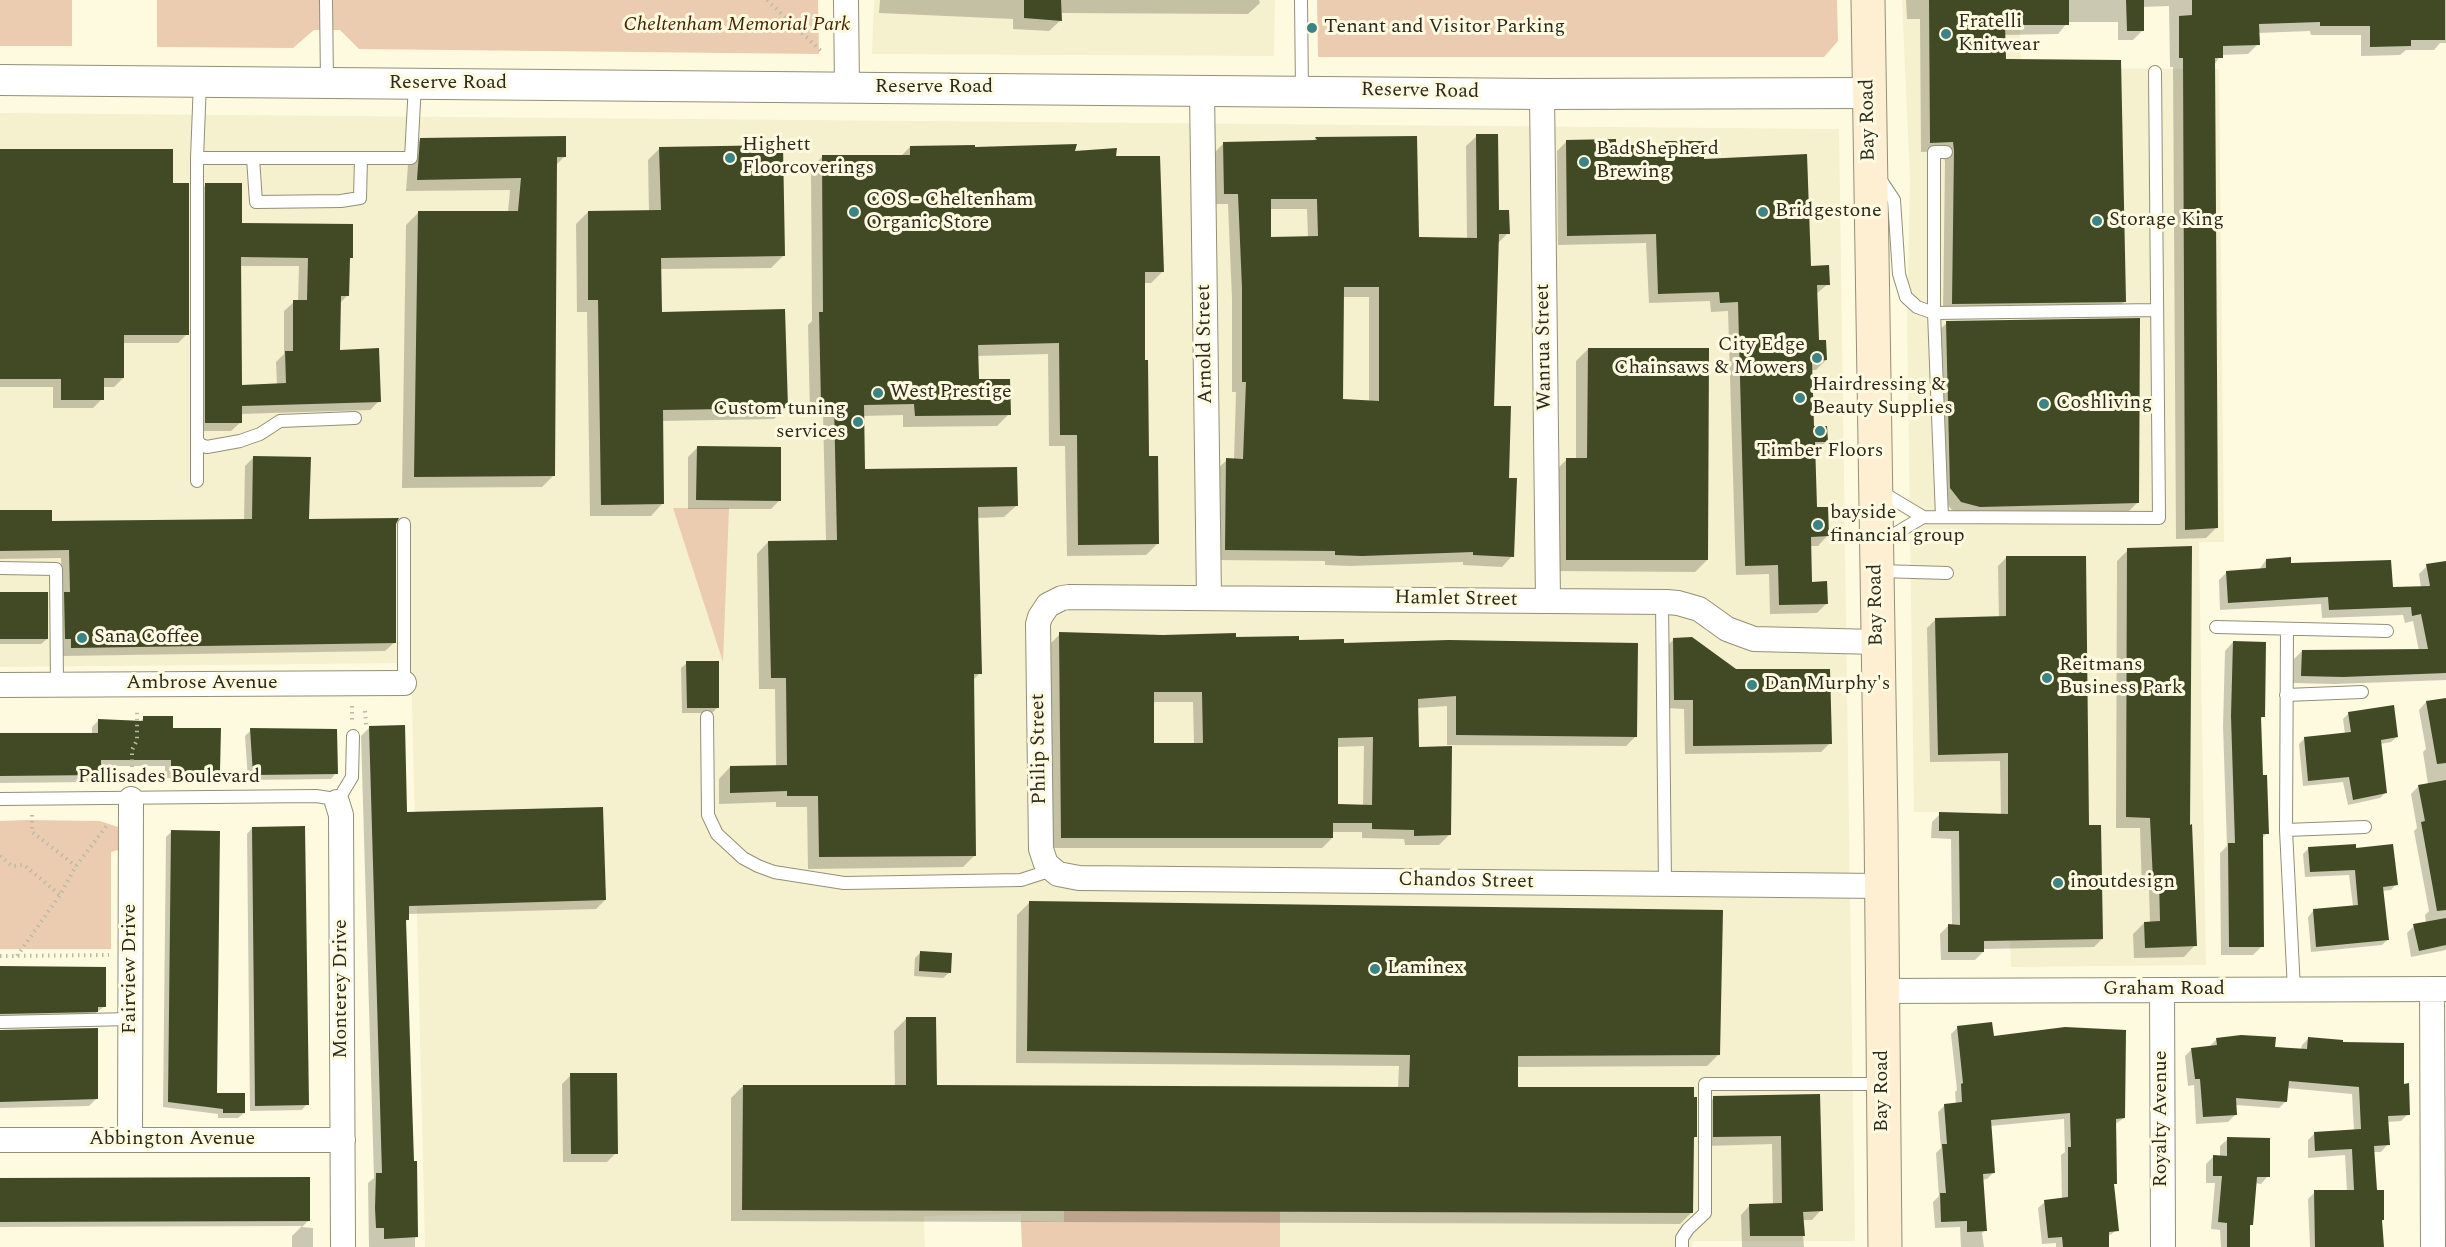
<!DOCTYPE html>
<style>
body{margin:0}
canvas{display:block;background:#fefadf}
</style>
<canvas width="2446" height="1247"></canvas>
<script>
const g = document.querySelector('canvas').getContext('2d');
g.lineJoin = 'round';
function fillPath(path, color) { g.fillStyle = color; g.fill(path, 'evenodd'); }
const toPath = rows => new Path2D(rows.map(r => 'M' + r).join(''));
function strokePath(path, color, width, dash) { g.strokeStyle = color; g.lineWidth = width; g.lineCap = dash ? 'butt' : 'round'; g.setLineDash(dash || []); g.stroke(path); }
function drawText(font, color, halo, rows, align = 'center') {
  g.font = font + ' Spectral,serif'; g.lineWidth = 6; g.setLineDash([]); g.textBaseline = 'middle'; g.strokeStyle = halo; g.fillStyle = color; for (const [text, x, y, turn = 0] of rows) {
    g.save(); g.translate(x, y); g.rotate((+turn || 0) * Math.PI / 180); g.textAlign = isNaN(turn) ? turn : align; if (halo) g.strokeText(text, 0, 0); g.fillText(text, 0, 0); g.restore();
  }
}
const built = toPath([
 [874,0,1275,0,1274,56,872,54],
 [1902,0,2019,0,2021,68,2219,69,2224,542,2199,542,2206,965,2011,967,2006,833,1939,812,1914,812,1907,318,1910,180],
 [0,113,1839,129,1855,1241,1693,1241,1692,1247,1022,1247,1021,1214,924,1216,925,1247,425,1247,411,663,0,667]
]);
const green = toPath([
 [0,0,72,0,72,46,0,46],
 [157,0,818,0,819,54,359,49,340,30,314,30,293,48,157,47],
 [1317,0,1837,0,1838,41,1824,57,1318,57],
 [673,508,729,508,723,662],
 [27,820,100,821,118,827,118,850,111,852,111,949,0,949,0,821],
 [1064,1211,1280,1211,1280,1247,1022,1247,1021,1221,1064,1222]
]);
const shadow = toPath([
 [880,0,1259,0,1260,3,1248,14,1060,13,1061,20,1049,31,1013,29,1013,19,879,13],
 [1906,0,2446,0,2446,43,2440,43,2434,50,2406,50,2400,55,2361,56,2361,35,2311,35,2310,31,2258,33,2258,44,2248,54,2221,55,2214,65,2216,528,2206,538,2176,539,2173,67,2170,67,2169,6,2142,7,2143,30,2133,40,2118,40,2118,22,2068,22,2058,34,2004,35,2005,60,2124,302,2114,311,1943,314,1945,162,1943,151,1921,152,1920,19,1907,19],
 [1477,136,1497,212,1508,233,1497,244,1493,407,1508,480,1512,556,1502,567,1463,565,1463,562,1350,566,1325,565,1325,561,1215,560,1216,470,1227,460,1234,460,1236,392,1232,392,1232,299,1228,204,1214,204,1213,154,1224,143,1313,141,1316,138,1417,238,1467,239,1466,146],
 [1269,209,1307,209,1308,238,1270,239],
 [1343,297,1369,297,1369,402,1341,401],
 [421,139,565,156,555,166,554,475,542,487,402,488,406,225,418,213,508,212,510,190,406,191,409,151],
 [1567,141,1615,147,1662,146,1665,143,1703,160,1828,284,1816,294,1818,341,1826,360,1816,370,1811,370,1813,428,1826,442,1814,451,1816,509,1827,536,1818,546,1810,546,1811,583,1827,603,1817,613,1770,614,1769,574,1736,575,1728,311,1711,312,1710,301,1649,303,1646,243,1558,245,1557,151],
 [910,147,1073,153,1115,158,1163,271,1151,283,1143,283,1143,361,1148,457,1157,544,1146,555,1067,556,1065,446,1049,446,1048,354,977,356,977,381,1009,414,997,426,903,427,903,415,863,416,864,471,1016,506,1004,517,977,518,980,673,973,680,975,855,963,867,808,869,807,807,776,807,776,802,719,804,719,779,730,767,776,766,775,689,759,689,757,554,768,542,826,541,823,414,810,414,808,325,812,321,811,168,822,157,901,156],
 [660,148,783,256,771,268,660,269,660,313,786,407,774,419,661,421,662,504,651,516,590,516,587,312,577,312,576,224,588,212,649,212,648,160],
 [0,150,172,184,187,334,178,343,122,343,123,378,114,387,102,387,102,399,93,408,53,408,53,387,0,387],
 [206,185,240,224,351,257,349,260,347,296,339,304,339,351,379,401,370,410,240,414,241,422,231,431,197,431,197,194],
 [239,266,299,266,298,302,294,302,284,311,284,354,276,362,277,385,240,386],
 [1947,323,2138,502,2129,511,1970,516,1952,510,1942,497,1938,331],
 [1588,349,1707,560,1695,572,1554,571,1555,471,1567,459,1576,459,1576,361],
 [697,448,779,501,771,509,688,509,688,457],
 [254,457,307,520,394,524,394,643,385,651,63,656,61,558,0,559,0,512,51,523,244,521,245,466],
 [2128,550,2188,826,2195,945,2184,957,2134,958,2133,934,2144,923,2150,923,2149,890,2142,890,2140,828,2116,828,2117,561],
 [2006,558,2087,827,2102,939,2094,947,1983,949,1983,952,1975,960,1941,960,1940,934,1948,926,1952,926,1951,839,1931,838,1932,822,1940,814,2001,815,2000,761,1930,762,1927,628,1935,620,1999,618,1998,566],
 [2266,560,2391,588,2421,588,2419,574,2427,566,2446,562,2446,680,2334,684,2293,683,2294,659,2302,651,2419,651,2413,621,2405,623,2403,615,2322,618,2321,604,2220,610,2219,580,2227,572,2259,570],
 [0,594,47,639,41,644,0,644],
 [1060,634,1235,639,1342,645,1636,736,1626,746,1447,745,1447,706,1417,708,1418,748,1449,835,1439,845,1405,845,1404,839,1362,838,1362,832,1332,832,1332,838,1322,848,1052,848,1050,644],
 [1153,702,1193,702,1194,744,1153,745],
 [1364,746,1363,806,1337,806,1337,747],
 [1674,639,1830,743,1821,752,1685,754,1684,709,1665,708,1665,648],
 [2233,642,2263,716,2260,720,2261,776,2267,833,2262,838,2262,946,2253,955,2221,955,2220,853,2227,846,2223,726,2225,651],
 [687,663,718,707,712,713,682,713,681,668],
 [2446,699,2446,950,2411,957,2407,933,2414,926,2426,923,2425,915,2429,911,2414,831,2417,828,2411,794,2419,786,2428,784,2423,752,2426,749,2419,710,2426,702],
 [2349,713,2397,737,2391,742,2380,744,2386,792,2380,798,2348,805,2343,782,2303,786,2299,744,2305,738,2345,734,2343,719],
 [144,718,171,730,219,771,212,778,165,778,165,766,99,766,99,775,92,782,0,783,0,735,92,734,92,727,99,720,139,722],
 [369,728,405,814,605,900,596,909,408,914,408,919,405,922,412,1163,416,1163,415,1247,369,1247,368,1183,374,1178,361,736],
 [251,730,336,773,331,779,248,780,245,736],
 [252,828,307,1104,302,1110,250,1111,247,834],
 [171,832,215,1094,244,1113,238,1118,218,1118,218,1114,163,1107,166,837],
 [2309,848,2355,850,2396,884,2391,890,2382,891,2388,939,2382,945,2311,952,2308,917,2313,911,2353,906,2349,875,2305,877,2303,854],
 [1029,903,1719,1054,1707,1066,1517,1067,1517,1088,1695,1137,1692,1140,1692,1212,1680,1224,731,1221,731,1098,743,1086,895,1087,894,1031,906,1019,936,1087,1398,1088,1399,1066,1016,1063,1017,915],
 [921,952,949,973,943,978,914,976,915,958],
 [0,968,105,1006,89,1018,0,1020],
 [1958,1027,1993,1038,2124,1118,2114,1125,2115,1183,2112,1186,2117,1230,2107,1237,2108,1247,2056,1247,2056,1243,2042,1244,2038,1208,2045,1202,2062,1200,2061,1155,2065,1152,2064,1119,1990,1126,1994,1172,1987,1179,1982,1180,1985,1230,1982,1233,1984,1247,1961,1247,1960,1227,1935,1228,1933,1202,1939,1196,1936,1153,1941,1148,1938,1112,1945,1105,1956,1104,1955,1092,1957,1090,1951,1034],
 [0,1032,96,1099,89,1106,0,1108],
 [2309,1038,2341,1044,2403,1085,2408,1114,2401,1121,2387,1122,2388,1144,2381,1152,2373,1152,2376,1192,2383,1220,2381,1222,2383,1247,2310,1247,2308,1199,2315,1192,2347,1192,2345,1155,2308,1158,2308,1140,2315,1133,2354,1131,2352,1094,2287,1088,2286,1101,2279,1108,2235,1105,2235,1115,2228,1122,2196,1124,2194,1085,2188,1086,2185,1056,2192,1049,2209,1047,2217,1039,2301,1050,2302,1045],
 [571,1075,616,1153,607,1162,563,1162,562,1084],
 [1819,1096,1821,1210,1812,1220,1802,1220,1804,1247,1742,1247,1741,1215,1750,1205,1773,1205,1772,1144,1705,1146,1705,1107,1714,1098],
 [2228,1139,2268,1176,2261,1184,2255,1183,2252,1224,2249,1227,2249,1247,2221,1247,2220,1230,2211,1229,2215,1183,2206,1183,2206,1164,2213,1157,2220,1157,2220,1146],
 [0,1179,309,1220,302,1227,313,1228,313,1247,292,1247,292,1236,302,1226,0,1227]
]);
const building = toPath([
 [1024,0,1061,0,1062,21,1024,18],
 [1929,0,2069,0,2069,25,2005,25,2006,59,2121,60,2126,302,1952,304,1954,151,1953,142,1930,143],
 [2126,0,2144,0,2144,31,2127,31],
 [2192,0,2445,0,2445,40,2411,40,2411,46,2370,47,2370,26,2320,26,2320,22,2259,24,2260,45,2223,46,2223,58,2215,58,2218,528,2185,530,2183,58,2179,58,2179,16,2192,15],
 [1476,134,1498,134,1499,210,1509,210,1510,234,1499,234,1494,406,1511,406,1509,478,1517,478,1514,557,1473,555,1473,552,1362,556,1335,555,1335,551,1225,550,1226,458,1243,459,1246,382,1242,382,1242,288,1238,194,1224,194,1223,142,1317,140,1315,137,1417,136,1419,237,1477,238],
 [1271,199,1317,199,1318,236,1271,237],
 [1344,287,1379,287,1379,401,1343,399],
 [566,136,566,157,557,157,555,476,414,477,418,211,518,211,521,178,417,180,420,138],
 [1616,139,1616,145,1664,145,1665,141,1704,141,1704,159,1807,154,1811,266,1829,265,1830,285,1817,285,1819,340,1826,340,1827,360,1812,361,1814,426,1827,426,1828,442,1815,442,1817,507,1828,507,1829,536,1811,537,1812,582,1827,581,1828,604,1779,605,1778,565,1745,566,1738,302,1720,303,1719,292,1658,294,1656,234,1567,236,1566,140],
 [1077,144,1075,151,1117,148,1116,156,1160,156,1164,272,1145,272,1145,360,1148,360,1149,456,1158,456,1159,544,1078,545,1077,435,1060,435,1059,343,978,345,979,379,1010,379,1011,415,915,416,914,404,864,405,865,469,1017,467,1018,506,978,507,982,674,974,674,976,856,819,857,818,796,787,796,787,791,730,793,730,766,787,765,786,678,771,678,768,541,837,540,834,403,821,403,819,312,823,312,822,155,910,155,910,146,975,145,975,147],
 [783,145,785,256,661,258,662,312,785,309,788,408,663,410,664,504,601,505,598,300,588,300,588,211,661,210,659,147],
 [0,149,173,149,173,183,189,183,189,335,124,335,124,378,104,378,104,400,61,400,61,379,0,379],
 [205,183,242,183,242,223,353,224,353,258,350,258,349,296,341,296,340,350,379,348,381,402,242,406,242,423,205,423],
 [241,257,308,258,307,300,293,300,293,351,285,351,286,383,242,385],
 [2140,318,2139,503,1980,507,1961,502,1950,488,1946,321],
 [1588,348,1709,348,1708,560,1566,560,1566,458,1587,458],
 [697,446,781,447,781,501,696,500],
 [253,456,311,457,309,519,399,518,396,524,396,643,71,648,71,639,65,639,64,592,70,592,69,550,0,551,0,510,52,510,52,521,252,519],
 [2192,546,2190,825,2192,824,2197,946,2145,948,2144,922,2160,921,2159,879,2153,880,2150,818,2126,817,2127,548],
 [2006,556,2086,556,2089,825,2101,825,2103,939,1984,941,1984,952,1948,952,1948,924,1960,925,1959,831,1939,831,1939,812,2008,814,2008,753,1938,755,1935,618,2006,616],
 [2291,557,2291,563,2391,560,2393,587,2430,586,2426,564,2446,561,2446,673,2343,677,2301,676,2302,650,2428,649,2421,614,2412,616,2411,607,2329,610,2328,597,2228,603,2226,571,2266,568,2266,559],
 [0,592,48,592,48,639,0,639],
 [1059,632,1163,635,1236,633,1236,637,1299,636,1299,640,1344,639,1344,643,1449,640,1638,643,1637,737,1456,735,1456,696,1418,699,1419,747,1452,746,1451,835,1414,836,1414,830,1372,829,1372,823,1333,823,1333,838,1061,838],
 [1154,692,1202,692,1203,743,1154,743],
 [1373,737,1372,805,1338,804,1338,738],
 [1692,637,1736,669,1830,669,1832,744,1693,746,1693,700,1674,700,1673,638],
 [2233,641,2266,642,2265,717,2261,717,2263,775,2267,775,2269,834,2263,834,2264,947,2229,947,2228,843,2235,843,2231,716],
 [686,661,719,661,719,708,687,708],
 [2446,698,2446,763,2437,764,2426,701],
 [2394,705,2398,737,2381,740,2387,793,2353,800,2349,777,2308,781,2304,737,2351,732,2348,712],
 [143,716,173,716,173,728,221,728,220,771,171,772,171,760,101,760,101,775,0,776,0,733,98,733,98,719,143,721],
 [405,725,407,812,603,807,606,900,409,906,409,920,406,920,414,1161,417,1161,418,1237,384,1239,384,1228,376,1228,375,1208,376,1173,382,1173,369,726],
 [250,728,337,729,338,774,253,775],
 [2446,780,2446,910,2437,911,2421,822,2425,821,2418,785],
 [305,826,309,1105,255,1106,252,827],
 [171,830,220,831,217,1093,245,1093,245,1113,223,1113,223,1109,168,1102],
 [2356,844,2356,848,2393,844,2398,885,2383,887,2389,940,2316,947,2313,909,2358,905,2355,870,2310,872,2308,847],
 [1029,901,1723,910,1720,1055,1518,1056,1518,1087,1694,1087,1694,1097,1697,1097,1697,1137,1694,1137,1693,1213,742,1210,743,1085,906,1085,906,1017,936,1017,937,1085,1409,1087,1410,1055,1027,1051],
 [2446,918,2446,945,2419,951,2413,924],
 [920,951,952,953,951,973,919,971],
 [0,966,106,967,106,1007,98,1007,98,1012,0,1014],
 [1992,1022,1994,1036,2065,1027,2126,1030,2125,1118,2116,1119,2117,1184,2114,1184,2119,1231,2109,1232,2109,1247,2063,1247,2062,1237,2048,1238,2044,1200,2068,1197,2068,1147,2071,1147,2070,1113,1991,1120,1995,1173,1983,1174,1987,1231,1967,1232,1967,1221,1941,1222,1940,1193,1946,1193,1942,1144,1947,1144,1944,1104,1962,1102,1961,1084,1963,1083,1957,1026],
 [98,1028,98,1099,0,1102,0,1030],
 [2241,1035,2276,1037,2275,1047,2307,1049,2308,1037,2343,1040,2343,1042,2404,1043,2404,1084,2409,1083,2410,1115,2388,1116,2390,1145,2374,1146,2377,1190,2384,1190,2384,1220,2382,1220,2384,1247,2315,1247,2314,1190,2354,1190,2352,1149,2315,1151,2314,1132,2361,1129,2359,1087,2289,1081,2287,1102,2236,1098,2237,1115,2203,1117,2200,1079,2195,1079,2191,1048,2217,1045,2216,1038],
 [570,1073,617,1073,618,1154,571,1154],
 [1820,1094,1823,1211,1803,1212,1805,1236,1750,1236,1749,1204,1782,1203,1781,1136,1713,1137,1713,1096],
 [2227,1137,2270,1138,2270,1177,2257,1177,2253,1225,2250,1225,2250,1247,2227,1247,2227,1223,2218,1222,2222,1176,2213,1176,2213,1155,2227,1156],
 [310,1177,310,1221,0,1222,0,1178]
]);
const path = toPath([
 [767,0,821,51],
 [352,706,352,722],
 [365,711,366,725],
 [132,779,132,750,137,740,137,712],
 [32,815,32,832,76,866],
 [0,856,12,866,24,865,60,895],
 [0,956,109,955],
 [17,956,60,895,76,866,108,824]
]);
const service = toPath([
 [326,0,327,82],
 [1301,0,1302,91],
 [197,158,411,158,415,84],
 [253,158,256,202,341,201,360,198,361,158],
 [1878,176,1894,200,1899,274,1906,297,1917,307,1934,313,2157,310],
 [197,440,201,445,207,447,240,441,260,434,280,421,355,418],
 [197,481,197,158,200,82],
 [1878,490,1923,517],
 [1942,517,1934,313,1934,152,1946,152],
 [404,524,404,683],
 [1880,543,1923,517,2159,518,2155,72],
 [0,568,56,569,57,685],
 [1880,571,1947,573],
 [1662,602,1665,884],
 [2216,627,2387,631],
 [2287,629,2286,830,2294,990],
 [2286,695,2362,692],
 [707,717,708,815,717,834,743,858,758,866,774,872,844,883,1021,880,1052,870],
 [0,799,316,796,329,798,337,802,352,777,353,736],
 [2286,830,2365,827],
 [0,1022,131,1019],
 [1682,1247,1682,1238,1688,1229,1705,1213,1705,1084,1882,1084]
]);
const minor = toPath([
 [846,0,847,87],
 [1202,91,1209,598],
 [1542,94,1548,601],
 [1877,642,1754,639,1727,629,1699,609,1678,603,1667,602,1069,597,1062,598,1048,605,1040,617,1038,624,1041,849,1046,864,1058,874,1079,878,1881,886],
 [0,685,404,683],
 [337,802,341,815,343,1247],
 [2432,989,2433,1247],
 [2162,990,2163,1247],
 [1883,991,2446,989],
 [0,1140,343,1140],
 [130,1140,131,799]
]);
const tertiary = toPath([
 [0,80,1542,94,1868,93]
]);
const secondary = toPath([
 [1868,0,1881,822,1885,1247]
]);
const markers = [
 [1312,28,6,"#3b8384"],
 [1946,34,6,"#3b8384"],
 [730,158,6,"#3b8384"],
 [1584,162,6,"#3b8384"],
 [854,212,6,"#3b8384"],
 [1763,212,6,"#3b8384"],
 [2097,221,6,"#3b8384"],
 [1817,358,6,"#3b8384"],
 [878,393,6,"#3b8384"],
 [1800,398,6,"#3b8384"],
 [2044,404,6,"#3b8384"],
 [858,422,6,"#3b8384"],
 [1820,431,6,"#3b8384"],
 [1818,525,6,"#3b8384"],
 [82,638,6,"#3b8384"],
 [2047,678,6,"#3b8384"],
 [1752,685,6,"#3b8384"],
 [2058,883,6,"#3b8384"],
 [1375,969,6,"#3b8384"]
];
const poiNames = [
 ["Fratelli",1958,23],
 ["Knitwear",1958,46],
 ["Tenant and Visitor Parking",1324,28],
 ["Highett",742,146],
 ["Floorcoverings",742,169],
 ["Bad Shepherd",1596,150],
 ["Brewing",1596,173],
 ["COS - Cheltenham",866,201],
 ["Organic Store",866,224],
 ["Bridgestone",1775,212],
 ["Storage King",2109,221],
 ["City Edge",1805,346,"right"],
 ["Chainsaws & Mowers",1805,369,"right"],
 ["Hairdressing &",1812,386],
 ["Beauty Supplies",1812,409],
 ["West Prestige",890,393],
 ["Coshliving",2056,404],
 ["Custom tuning",846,410,"right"],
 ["services",846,433,"right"],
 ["Timber Floors",1820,452,"center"],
 ["bayside",1830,514],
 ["financial group",1830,537],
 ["Sana Coffee",94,638],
 ["Reitmans",2059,666],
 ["Business Park",2059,689],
 ["Dan Murphy's",1764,685],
 ["inoutdesign",2070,883],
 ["Laminex",1387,969]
];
const parkNames = [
 ["Cheltenham Memorial Park",737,26]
];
const streetNames = [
 ["Reserve Road",448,84],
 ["Reserve Road",934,88],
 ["Reserve Road",1420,92,1],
 ["Bay Road",1869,120,-91],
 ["Arnold Street",1206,344,-91],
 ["Wanrua Street",1545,347,-91],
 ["Hamlet Street",1456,600,1],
 ["Bay Road",1877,605,-91],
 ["Ambrose Avenue",202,684],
 ["Philip Street",1040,749,-91],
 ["Pallisades Boulevard",169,778],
 ["Chandos Street",1466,882,1],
 ["Fairview Drive",131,969,-90],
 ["Monterey Drive",342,989,-90],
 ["Graham Road",2164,990],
 ["Bay Road",1883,1091,-90],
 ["Royalty Avenue",2162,1119,-90],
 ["Abbington Avenue",172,1140]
];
fillPath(built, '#f5f1ce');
fillPath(green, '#ecccb0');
fillPath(shadow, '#0003');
fillPath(building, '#414925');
strokePath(service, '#938f77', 14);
strokePath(minor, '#938f77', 26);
strokePath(tertiary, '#938f77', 32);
strokePath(secondary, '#938f77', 35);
strokePath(path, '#bdbaa4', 4, [1.5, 4.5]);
strokePath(service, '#fff', 12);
strokePath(minor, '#fff', 24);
strokePath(tertiary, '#fff', 30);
strokePath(secondary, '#feefd2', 33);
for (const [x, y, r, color] of markers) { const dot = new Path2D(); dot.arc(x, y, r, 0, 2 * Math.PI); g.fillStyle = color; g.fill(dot); strokePath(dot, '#fefadf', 2); }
drawText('20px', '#2c2a20', '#fefadf', poiNames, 'left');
drawText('italic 20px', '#452300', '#fefadf', parkNames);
drawText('20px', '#2c2a20', '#fefadf', streetNames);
</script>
